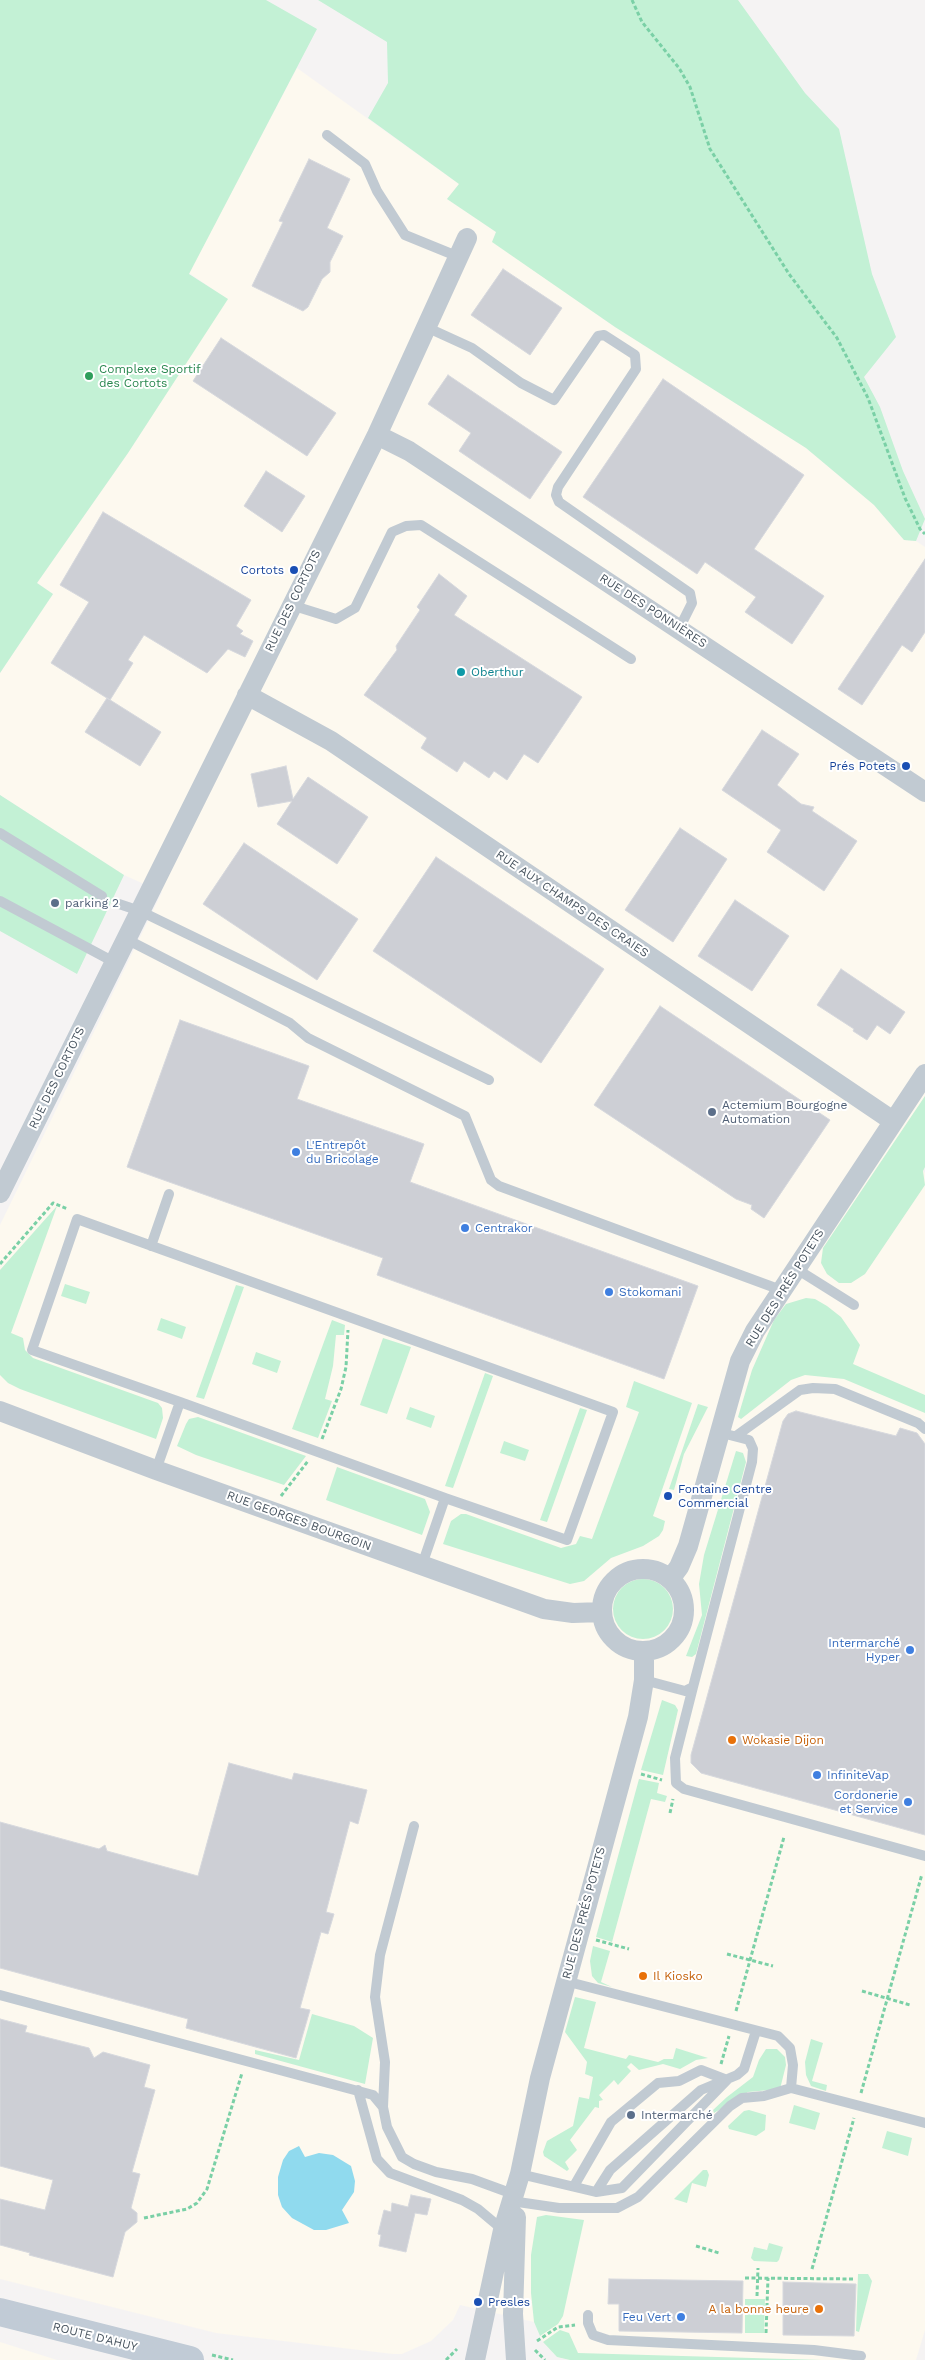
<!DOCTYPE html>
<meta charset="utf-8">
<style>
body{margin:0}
canvas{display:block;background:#f5f3f3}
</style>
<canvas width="925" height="2360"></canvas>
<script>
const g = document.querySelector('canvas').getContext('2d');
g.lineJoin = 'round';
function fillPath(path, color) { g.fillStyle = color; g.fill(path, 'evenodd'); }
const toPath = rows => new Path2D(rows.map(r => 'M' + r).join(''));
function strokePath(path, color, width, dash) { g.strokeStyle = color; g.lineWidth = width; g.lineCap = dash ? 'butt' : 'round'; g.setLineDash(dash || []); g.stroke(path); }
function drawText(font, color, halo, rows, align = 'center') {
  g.font = font + ' "Work Sans",sans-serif'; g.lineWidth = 4; g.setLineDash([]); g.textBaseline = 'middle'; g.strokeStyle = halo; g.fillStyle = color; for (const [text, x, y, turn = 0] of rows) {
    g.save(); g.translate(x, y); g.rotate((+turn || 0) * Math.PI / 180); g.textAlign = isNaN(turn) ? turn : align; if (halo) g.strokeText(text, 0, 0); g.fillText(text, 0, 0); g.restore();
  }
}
const commercial = toPath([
 [297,68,459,184,447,199,496,232,493,242,615,327,806,448,874,505,904,540,916,541,925,547,925,1167,923,1171,925,1173,925,2330,916,2360,570,2360,557,2357,543,2342,534,2322,460,2305,453,2320,431,2341,402,2354,393,2354,216,2333,0,2279,0,1225,162,892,124,875,0,795,0,673,53,594,37,583,128,453,227,299,189,273],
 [0,2342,57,2360,0,2360]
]);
const green = toPath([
 [0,0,266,0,317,29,189,274,228,299,128,453,37,583,53,594,0,673],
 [318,0,738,0,805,93,839,129,872,274,896,337,864,377,880,407,903,471,925,519,916,541,904,540,874,505,806,448,615,327,492,242,496,232,447,199,459,184,368,118,388,83,387,42],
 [0,795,124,875,77,974,0,931],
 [925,1096,925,1167,923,1171,925,1185,865,1274,851,1283,839,1283,827,1274,821,1263,823,1248],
 [57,1206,11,1333,23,1338,25,1350,33,1358,158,1403,162,1408,163,1418,156,1439,20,1389,8,1383,0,1375,0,1270],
 [65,1284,90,1292,86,1304,61,1296],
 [236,1285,244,1287,204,1399,196,1397],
 [806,1298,815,1299,827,1306,841,1317,850,1330,860,1345,853,1364,925,1395,925,1413,844,1379,805,1375,791,1380,741,1419,738,1417,752,1370,774,1320,786,1304],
 [161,1318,186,1327,182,1339,157,1330],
 [332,1320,345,1325,344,1335,336,1335,333,1366,325,1399,332,1401,318,1438,292,1429],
 [383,1338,411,1347,387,1414,360,1405],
 [256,1352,281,1361,277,1373,252,1364],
 [485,1373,493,1376,453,1488,445,1486],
 [634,1381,692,1403,653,1516,665,1521,663,1530,659,1536,643,1546,611,1558,584,1581,570,1584,443,1544,451,1521,461,1514,466,1514,561,1548,576,1544,580,1536,592,1539,639,1412,626,1407],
 [698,1404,708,1407,684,1454,674,1490,669,1489],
 [410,1407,435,1416,431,1428,406,1419],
 [580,1408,587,1410,547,1522,540,1520],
 [198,1417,306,1456,284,1485,196,1455,177,1446,186,1424,189,1419],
 [504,1441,529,1450,525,1461,500,1453],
 [736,1451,743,1453,746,1462,696,1654,692,1657,686,1656,702,1615,699,1584,704,1555],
 [337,1467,425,1499,430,1512,422,1535,326,1500],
 '613 1609a30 30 0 1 1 60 0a30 30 0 1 1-60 0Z',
 [662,1700,675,1705,678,1710,663,1775,641,1770],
 [639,1779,659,1783,657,1793,667,1796,665,1802,651,1799,612,1942,596,1937],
 [593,1946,610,1951,601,1982,612,1987,598,1983,592,1976,590,1961],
 [575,1997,596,2002,584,2048,626,2059,629,2055,658,2062,664,2059,673,2059,676,2048,708,2058,696,2060,680,2069,663,2064,639,2070,631,2063,627,2067,631,2071,618,2085,614,2080,599,2095,603,2100,599,2101,599,2108,595,2107,570,2140,577,2150,565,2162,569,2169,567,2171,544,2156,543,2152,547,2141,573,2126,579,2097,589,2099,593,2077,585,2074,587,2062,565,2032],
 [312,2014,354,2026,373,2038,365,2084,255,2054,255,2050,299,2060],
 [811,2039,823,2043,812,2081,827,2085,826,2091,811,2086,806,2075,805,2062],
 [766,2049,777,2049,785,2057,786,2065,780,2089,748,2092,714,2113,713,2110,727,2097,753,2077,759,2060],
 [794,2105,820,2113,815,2130,789,2123],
 [749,2110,766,2115,765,2130,756,2136,729,2129,728,2126,744,2111],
 [887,2131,912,2138,908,2156,882,2148],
 [703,2170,707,2170,709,2175,706,2187,692,2183,687,2203,674,2199],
 [546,2215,584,2220,563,2316,558,2324,540,2336,534,2322,531,2293,531,2255,537,2217],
 [769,2243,783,2247,779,2260,777,2262,754,2261,751,2258,754,2247,767,2250],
 [858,2274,868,2274,872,2281,859,2332,856,2331],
 [745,2299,765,2299,764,2333,745,2333],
 [560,2330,569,2333,578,2353,822,2360,570,2360,557,2357,543,2342]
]);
const water = toPath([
 [299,2146,305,2157,319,2153,333,2155,351,2166,355,2181,354,2192,342,2210,349,2223,326,2230,314,2230,292,2218,282,2207,278,2195,278,2177,283,2160,289,2151]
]);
const building = toPath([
 [309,159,350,179,327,228,343,236,330,262,330,272,322,279,308,307,303,311,252,286,283,222,279,221,309,159],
 [503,269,562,308,530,355,471,315,503,269],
 [221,338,336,413,307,456,193,381,221,338],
 [448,375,562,452,530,499,459,451,471,433,428,404,448,375],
 [663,379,804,475,754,549,824,596,792,644,745,612,756,597,705,562,697,574,583,497,663,379],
 [266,471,305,496,282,532,244,506,266,471],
 [103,512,251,600,236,626,243,631,240,634,253,641,245,657,228,649,207,673,144,635,128,660,133,663,110,700,51,663,89,602,60,585,103,512],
 [925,559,925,632,912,652,902,645,862,705,838,689,925,559],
 [439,574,467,596,454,615,582,697,538,763,524,754,507,780,494,771,489,778,464,761,457,772,421,748,427,738,364,695,397,650,396,646,420,610,417,607,439,574],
 [107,698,161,732,140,766,85,732,107,698],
 [762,730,799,754,777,785,801,804,814,807,812,811,857,841,824,891,767,852,781,830,722,790,762,730],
 [286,766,293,799,308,777,368,817,337,864,277,824,292,801,258,807,251,774,286,766],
 [680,828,727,859,673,942,625,910,680,828],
 [244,843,358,919,317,980,203,904,244,843],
 [436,857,604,969,541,1063,373,951,436,857],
 [735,900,789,936,752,991,698,956,735,900],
 [841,969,905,1012,890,1034,877,1025,867,1040,853,1031,854,1029,817,1005,841,969],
 [660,1006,830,1120,764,1218,751,1209,752,1205,736,1199,594,1105,660,1006],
 [180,1020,309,1066,297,1099,424,1144,410,1182,698,1286,664,1379,377,1275,383,1258,127,1167,180,1020],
 [796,1411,896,1436,900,1428,917,1433,925,1444,925,1835,701,1773,691,1763,691,1755,783,1421,788,1414,796,1411],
 [229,1763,292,1780,294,1773,367,1790,358,1824,350,1821,326,1912,334,1914,328,1934,321,1932,300,2008,310,2010,296,2058,186,2028,188,2019,0,1968,0,1822,99,1849,105,1845,107,1851,198,1876,229,1763],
 [0,2019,27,2026,25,2032,89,2048,94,2058,103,2052,150,2065,144,2087,155,2090,132,2172,140,2174,131,2208,137,2213,137,2222,125,2232,113,2277,29,2255,30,2253,0,2245,0,2199,45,2210,53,2180,0,2166,0,2019],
 [411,2195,431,2199,427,2215,415,2213,406,2252,379,2246,381,2235,378,2234,384,2210,391,2212,392,2203,408,2207,411,2195],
 [609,2279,743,2281,742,2333,619,2331,619,2304,608,2304,609,2279],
 [783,2282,856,2284,854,2336,783,2335,783,2282]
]);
const path = toPath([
 [632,0,642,22,679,68,690,87,710,149,789,274,837,338,868,398,905,498,920,529,925,534],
 [0,1264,53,1203,68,1209],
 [322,1439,341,1389,346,1367,348,1330],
 [281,1496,308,1461],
 [641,1774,662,1780],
 [670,1813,673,1799],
 [596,1940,629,1949],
 [727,1954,773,1966],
 [862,1991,910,2005],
 [736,2011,784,1837],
 [721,2064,729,2036],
 [861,2093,922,1874],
 [144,2218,187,2209,197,2203,207,2189,242,2073],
 [696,2246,719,2253],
 [812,2269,854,2118],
 [745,2278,855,2279],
 [757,2296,758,2268],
 [766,2333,768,2278],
 [537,2341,558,2327,575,2325],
 [535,2350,545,2360],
 [212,2355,233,2360],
 [446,2360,457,2349]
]);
const service = toPath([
 [327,135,365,164,377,191,405,235,459,257],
 [426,327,472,348,521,383,554,400,598,336,604,335,635,355,636,369,558,487,556,495,559,502,690,593,692,603,679,629],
 [291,605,336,619,355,608,392,532,406,526,421,525,631,659],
 [0,833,102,896],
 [0,901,114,962],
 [119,904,140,911,489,1080],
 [126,939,290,1023,308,1038,465,1116,491,1180,499,1186,781,1290],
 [151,1246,169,1194],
 [795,1268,854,1305],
 [180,1402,445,1498],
 [736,1436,800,1390,813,1388,835,1389,918,1423,925,1429],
 [156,1470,180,1402,32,1350,77,1219,613,1412,567,1540,445,1498,422,1565],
 [644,1680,685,1691,693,1687,752,1462,753,1449,749,1440,718,1432],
 [693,1687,675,1758,676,1783,684,1789,925,1856],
 [565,1981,778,2036,790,2048,793,2065,791,2088,925,2123],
 [0,1995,373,2095,383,2107,387,2127,402,2157,414,2164,436,2172,472,2179,513,2194],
 [358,2090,377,2159,390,2173,462,2200,478,2209,503,2230],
 [383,2107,385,2062,375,1997,380,1955,414,1826],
 [520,2174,596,2192,622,2188,727,2080],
 [574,2186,611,2122,658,2083,679,2081,701,2070,727,2080],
 [596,2192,610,2170,701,2090,737,2075,744,2069,756,2031],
 [518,2202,559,2208,617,2208,638,2197,730,2106,742,2098,764,2096,791,2088],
 [588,2315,588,2323,593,2335,608,2340,814,2350,861,2356]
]);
const minor = toPath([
 [377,435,409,451,925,792],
 [247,695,331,741,893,1121],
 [0,1193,377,435,467,238],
 [0,1411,156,1470,544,1609,573,1613,602,1612],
 '602 1610a41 41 0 1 1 82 0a41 41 0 1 1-82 0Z',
 [670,1579,679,1567,688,1546,740,1361,755,1331,925,1074],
 [516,2217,513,2314,516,2360],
 [475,2360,503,2230,520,2174,540,2078,638,1717,644,1680,644,1651]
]);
const secondary = toPath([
 [0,2312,190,2360]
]);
const markers = [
 [89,376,5,"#2e9e5b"],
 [294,570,5,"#1a4fb4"],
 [461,672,5,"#0f9aa8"],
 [906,766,5,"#1a4fb4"],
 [55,903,5,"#5c6f8a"],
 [712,1112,5,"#5c6f8a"],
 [296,1152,5,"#3f7fe0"],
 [465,1228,5,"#3f7fe0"],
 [609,1292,5,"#3f7fe0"],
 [668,1496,5,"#1a4fb4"],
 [910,1650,5,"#3f7fe0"],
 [732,1740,5,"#e8710a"],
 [817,1775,5,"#3f7fe0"],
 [908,1802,5,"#3f7fe0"],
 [643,1976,5,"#e8710a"],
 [631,2115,5,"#5c6f8a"],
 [478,2302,5,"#1a4fb4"],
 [819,2309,5,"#e8710a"],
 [681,2317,5,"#3f7fe0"]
];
const leisureNames = [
 ["Complexe Sportif",99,369],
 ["des Cortots",99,383]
];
const transitNames = [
 ["Cortots",284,570],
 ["Prés Potets",896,766],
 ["Fontaine Centre",678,1489,"left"],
 ["Commercial",678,1503,"left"],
 ["Presles",488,2302,"left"]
];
const streetNames = [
 ["RUE DES CORTOTS",293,601,-64],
 ["RUE DES PONNIÈRES",653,611,33],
 ["RUE AUX CHAMPS DES CRAIES",572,904,34],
 ["RUE DES CORTOTS",57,1078,-64],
 ["RUE DES PRÉS POTETS",785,1288,-58],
 ["RUE GEORGES BOURGOIN",299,1521,20],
 ["RUE DES PRÉS POTETS",584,1913,-75],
 ["ROUTE D'AHUY",95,2337,14]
];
const cultureNames = [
 ["Oberthur",471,672]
];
const serviceNames = [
 ["parking 2",65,903],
 ["Actemium Bourgogne",722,1105],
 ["Automation",722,1119],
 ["Intermarché",641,2115]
];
const shopNames = [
 ["L'Entrepôt",306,1145],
 ["du Bricolage",306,1159],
 ["Centrakor",475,1228],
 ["Stokomani",619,1292],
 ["Intermarché",900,1643,"right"],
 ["Hyper",900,1657,"right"],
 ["InfiniteVap",827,1775],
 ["Cordonerie",898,1795,"right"],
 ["et Service",898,1809,"right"],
 ["Feu Vert",671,2317,"right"]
];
const foodNames = [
 ["Wokasie Dijon",742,1740],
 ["Il Kiosko",653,1976],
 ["A la bonne heure",809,2309,"right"]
];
fillPath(commercial, '#fdf9ef');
fillPath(green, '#c3f1d5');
fillPath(water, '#90daee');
fillPath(building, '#cdcfd5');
strokePath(building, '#d7d9de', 1);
strokePath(path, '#7ad0a6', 3, [4, 2.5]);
strokePath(service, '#c1cad2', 10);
strokePath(minor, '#c1cad2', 20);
strokePath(secondary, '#c1cbd6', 28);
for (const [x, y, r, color] of markers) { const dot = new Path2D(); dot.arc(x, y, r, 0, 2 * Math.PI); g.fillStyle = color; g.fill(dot); strokePath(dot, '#fff', 2); }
drawText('12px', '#27864d', '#fff', leisureNames, 'left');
drawText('12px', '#164399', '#fff', transitNames, 'right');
drawText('12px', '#4a5661', '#fff', streetNames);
drawText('12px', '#0d838f', '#fff', cultureNames, 'left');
drawText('12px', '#4e5e75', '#fff', serviceNames, 'left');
drawText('12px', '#366cbe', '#fff', shopNames, 'left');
drawText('12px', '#c56008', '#fff', foodNames, 'left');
</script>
